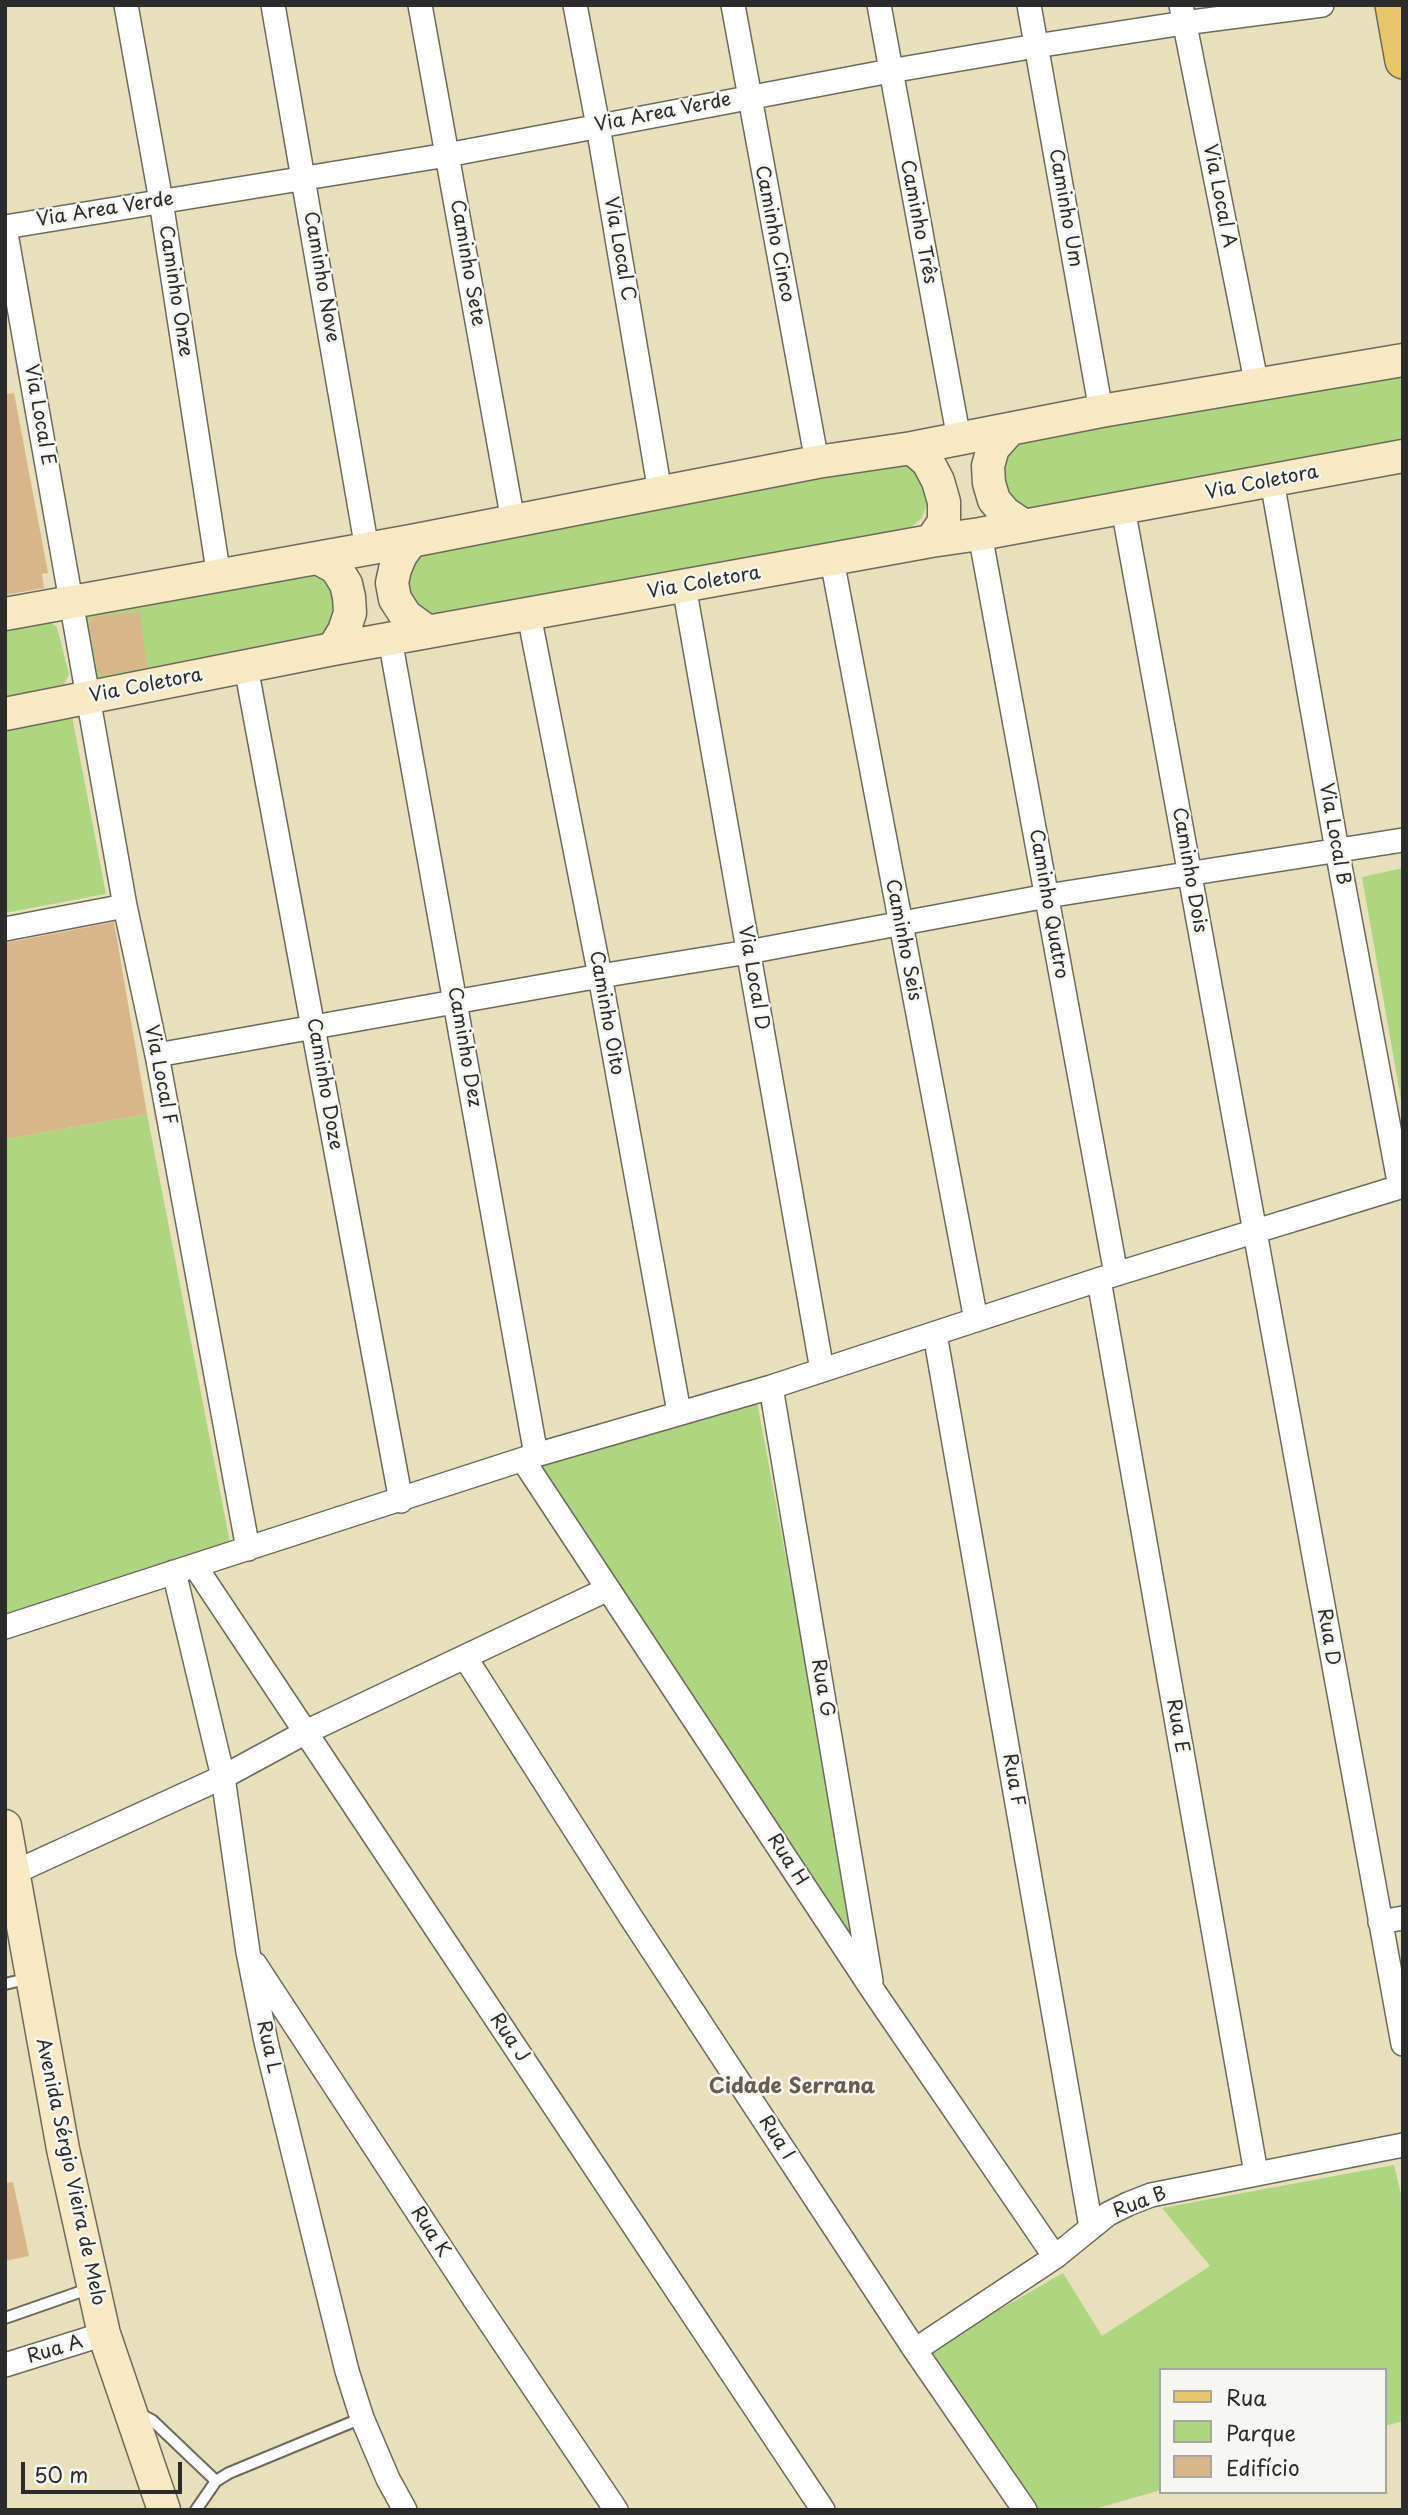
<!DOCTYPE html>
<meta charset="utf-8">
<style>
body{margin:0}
#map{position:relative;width:1408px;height:2515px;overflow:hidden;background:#e8dfbb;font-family:"Playpen Sans",sans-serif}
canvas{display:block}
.frame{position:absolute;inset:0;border:7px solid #2b2b2b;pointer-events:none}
.legend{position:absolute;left:1159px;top:2368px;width:228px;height:126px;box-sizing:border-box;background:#f6f6f2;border:2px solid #a5a5a2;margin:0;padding:9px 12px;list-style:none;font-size:21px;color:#2b2b2b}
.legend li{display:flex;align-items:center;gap:14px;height:35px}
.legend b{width:35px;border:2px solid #a5a5a2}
.scale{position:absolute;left:21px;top:2462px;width:161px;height:32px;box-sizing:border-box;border:4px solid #2b2b2b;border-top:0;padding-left:9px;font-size:21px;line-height:24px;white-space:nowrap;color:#2b2b2b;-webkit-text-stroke:5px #f6f6f2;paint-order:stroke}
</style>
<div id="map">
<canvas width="1408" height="2515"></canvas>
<div class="frame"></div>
<ul class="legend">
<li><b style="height:9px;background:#e9c769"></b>Rua</li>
<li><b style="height:19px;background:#aed681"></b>Parque</li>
<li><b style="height:19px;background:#d9b689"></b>Edifício</li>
</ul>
<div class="scale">50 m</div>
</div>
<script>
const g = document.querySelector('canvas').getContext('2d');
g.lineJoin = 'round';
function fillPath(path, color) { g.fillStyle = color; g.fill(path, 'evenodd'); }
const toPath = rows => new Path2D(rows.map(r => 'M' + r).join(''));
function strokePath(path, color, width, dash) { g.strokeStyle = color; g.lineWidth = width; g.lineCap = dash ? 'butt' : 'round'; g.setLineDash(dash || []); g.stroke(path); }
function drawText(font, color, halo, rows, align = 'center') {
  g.font = font + ' "Playpen Sans",sans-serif'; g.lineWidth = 5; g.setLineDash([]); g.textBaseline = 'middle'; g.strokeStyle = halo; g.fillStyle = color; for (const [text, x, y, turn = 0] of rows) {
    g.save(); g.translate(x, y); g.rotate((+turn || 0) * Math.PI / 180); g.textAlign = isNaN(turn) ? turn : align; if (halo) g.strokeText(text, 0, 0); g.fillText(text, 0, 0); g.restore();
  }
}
const green = toPath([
 [1403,368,1403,446,1027,514,1001,492,999,453,1011,440],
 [899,462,918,470,924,486,927,504,922,518,901,536,436,623,407,605,409,557],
 [312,571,325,578,333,588,334,602,330,623,319,638,100,681,91,674,80,621,86,610],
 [44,618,57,627,69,674,63,687,5,703,5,625],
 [72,716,106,894,5,913,5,729],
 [1403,868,1403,1111,1362,877],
 [147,1114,230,1543,5,1614,5,1139],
 [756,1396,860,1958,532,1463],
 [1394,2165,1403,2203,1403,2421,1385,2426,1385,2370,1161,2370,1161,2490,1091,2510,1028,2510,931,2349,1063,2273,1102,2336,1210,2266,1162,2208]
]);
const building = toPath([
 [14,393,48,573,42,574,44,588,5,595,5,394],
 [140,612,147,667,103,676,98,672,89,624,92,617],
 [114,922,147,1114,5,1139,5,943],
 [13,2182,29,2256,5,2261,5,2183]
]);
const lane = toPath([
 [5,1984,30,1978],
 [5,2318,91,2288],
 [140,2414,153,2421,216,2481],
 [196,2510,216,2481,229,2473,362,2418]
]);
const street = toPath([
 [126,5,161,201,219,577],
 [273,5,367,549],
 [420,5,513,521],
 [575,5,598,126,660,492],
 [733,5,817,462],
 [879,5,959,439],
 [1029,5,1101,411],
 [1181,5,1257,386],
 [5,227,447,155,890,71,1036,46,1184,23,1322,5],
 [5,228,125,906,157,1055,248,1549],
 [1272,481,1337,850,1400,1187],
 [1123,508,1403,2044],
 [980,534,1116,1274],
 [832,560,976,1320],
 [684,586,822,1370],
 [529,615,600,976,679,1412],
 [390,639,536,1455],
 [246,667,401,1501],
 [5,929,125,906],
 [157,1055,600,976,748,952,1047,896,1403,840],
 [1099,1280,1256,2173],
 [935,1334,1091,2227],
 [771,1387,871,1981],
 [523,1460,872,1989,1055,2257],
 [195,1566,823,2510],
 [174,1572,223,1777,248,1952,266,2042,347,2371,362,2418,388,2479,405,2510],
 [5,1627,536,1455,771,1387,1116,1274,1403,1186],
 [465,1657,632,1919,915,2350,1025,2510],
 [13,1873,223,1777,306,1732,608,1589],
 [1380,1922,1403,1918],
 [255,1964,475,2300,616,2510],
 [915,2350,1055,2257,1108,2214,1128,2204,1151,2195,1403,2145],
 [5,2365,104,2334]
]);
const secondary = toPath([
 [1009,430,993,448,988,466,989,483,994,500,1005,513,1024,526],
 [912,448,928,462,938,481,944,502,944,522,931,541],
 [411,541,401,555,395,569,392,583,395,599,406,616,428,632],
 [318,558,336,568,346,584,349,597,350,613,344,631,333,649],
 [5,614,411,541,817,462,912,448,1101,411,1403,360],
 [5,714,333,649,931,541,980,534,1403,456],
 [5,1826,63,2149,104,2334,164,2510]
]);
const primary = toPath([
 [1393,5,1403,61]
]);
const streetNames = [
 ["Via Area Verde",663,113,-11],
 ["Via Local A",1219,196,79],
 ["Caminho Um",1065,208,80],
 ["Via Area Verde",105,210,-9],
 ["Caminho Três",918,222,79],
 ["Caminho Cinco",774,234,79],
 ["Via Local C",619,249,80],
 ["Caminho Sete",467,263,80],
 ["Caminho Nove",321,277,80],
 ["Caminho Onze",175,291,81],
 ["Via Local E",39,415,80],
 ["Via Coletora",1262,483,-11],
 ["Via Coletora",704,583,-10],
 ["Via Coletora",146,686,-11],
 ["Via Local B",1334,834,80],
 ["Caminho Dois",1189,870,80],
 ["Caminho Quatro",1048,904,80],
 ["Caminho Seis",903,940,79],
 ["Via Local D",753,978,80],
 ["Caminho Oito",606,1013,80],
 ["Caminho Dez",464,1047,80],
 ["Via Local F",160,1075,79],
 ["Caminho Doze",324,1084,80],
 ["Rua D",1328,1637,80],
 ["Rua G",822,1688,80],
 ["Rua E",1177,1726,80],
 ["Rua F",1013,1780,80],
 ["Rua H",787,1860,57],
 ["Rua J",509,2038,56],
 ["Rua L",268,2047,77],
 ["Rua I",776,2138,57],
 ["Avenida Sérgio Vieira de Melo",70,2172,78],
 ["Rua B",1140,2203,-21],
 ["Rua K",430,2232,57],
 ["Rua A",55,2350,-17]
];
const neighbourhoodNames = [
 ["Cidade Serrana",792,2087]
];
fillPath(green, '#aed681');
fillPath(building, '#d9b689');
strokePath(lane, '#6d6a5d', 14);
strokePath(street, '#6d6a5d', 26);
strokePath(secondary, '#6d6a5d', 35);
strokePath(primary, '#6d6a5d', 38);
strokePath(lane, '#fff', 10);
strokePath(street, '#fff', 23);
strokePath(secondary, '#f6e9c3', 32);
strokePath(primary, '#e9c769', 35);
drawText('19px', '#2b2b2b', '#f6f6f2', streetNames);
drawText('bold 21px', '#685c4c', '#f6f6f2', neighbourhoodNames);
</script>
